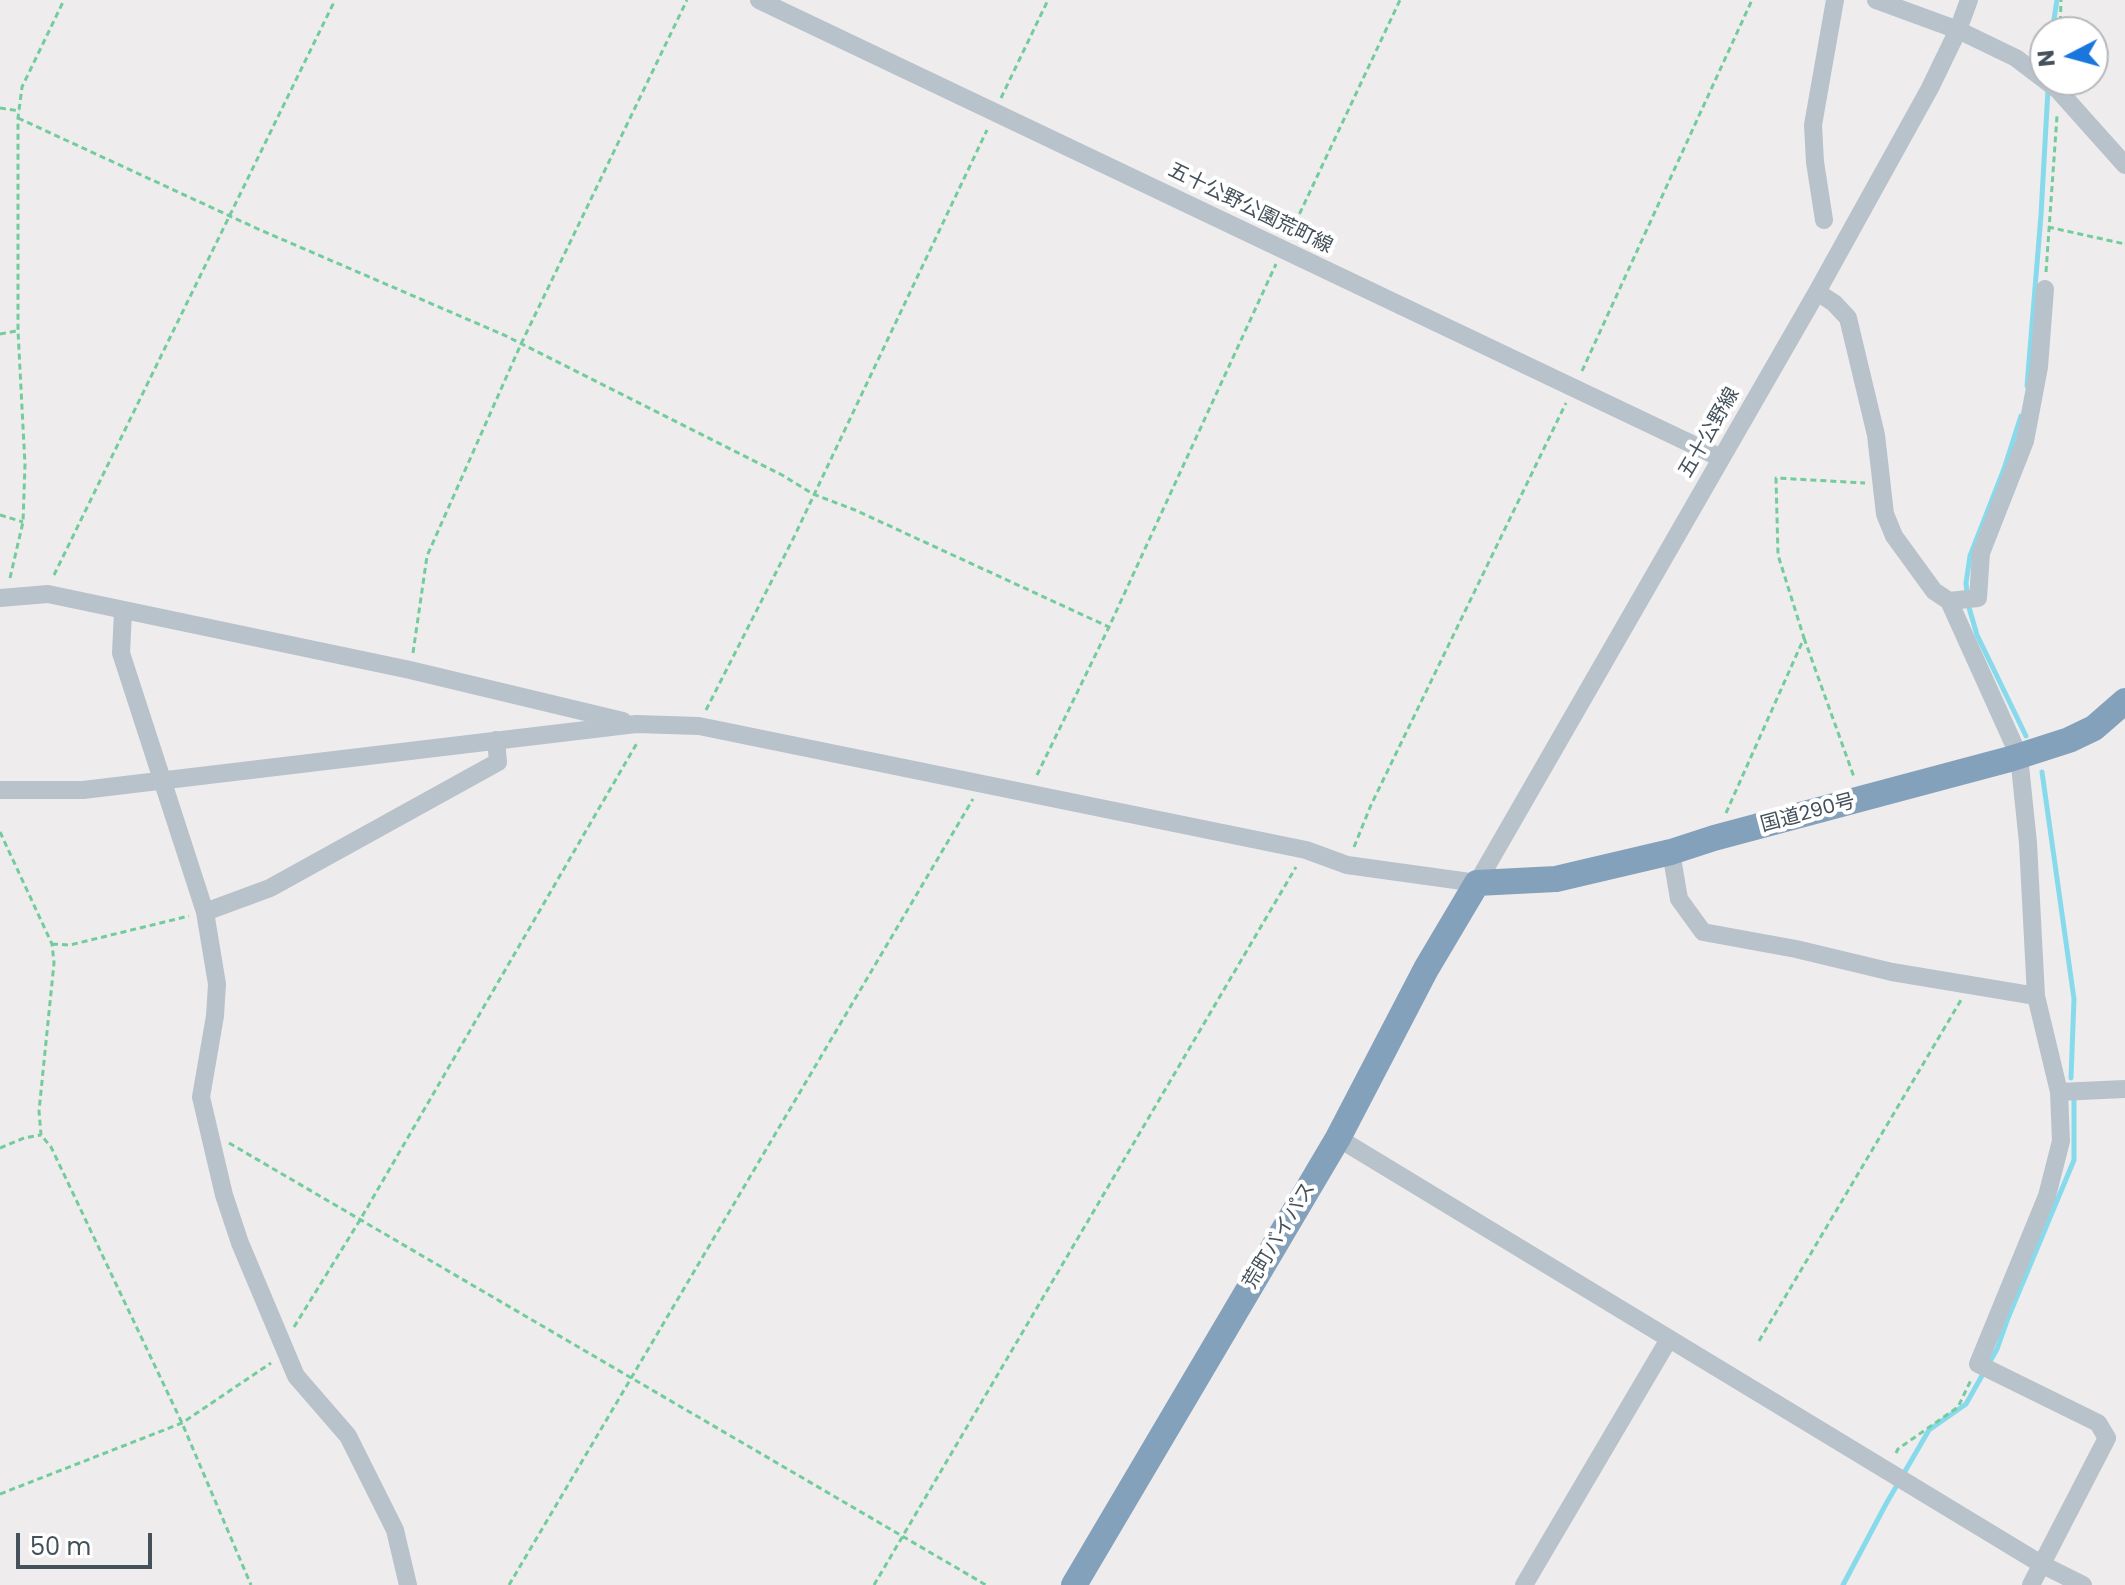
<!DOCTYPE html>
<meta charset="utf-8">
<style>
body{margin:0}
#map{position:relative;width:2125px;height:1585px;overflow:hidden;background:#efeced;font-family:Poppins,sans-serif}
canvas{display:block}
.north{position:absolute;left:2029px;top:16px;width:80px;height:80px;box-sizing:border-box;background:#fff;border:2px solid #b5b9bd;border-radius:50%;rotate:264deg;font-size:22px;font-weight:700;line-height:32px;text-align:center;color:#45515a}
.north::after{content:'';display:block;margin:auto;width:28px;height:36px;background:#1976dd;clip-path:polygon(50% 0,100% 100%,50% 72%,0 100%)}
.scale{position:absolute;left:16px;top:1533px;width:136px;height:36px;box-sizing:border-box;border:4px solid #45515a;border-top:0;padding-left:10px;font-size:24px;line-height:28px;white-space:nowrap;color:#45515a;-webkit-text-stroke:6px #fff;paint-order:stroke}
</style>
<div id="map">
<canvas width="2125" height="1585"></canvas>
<div class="north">N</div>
<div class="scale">50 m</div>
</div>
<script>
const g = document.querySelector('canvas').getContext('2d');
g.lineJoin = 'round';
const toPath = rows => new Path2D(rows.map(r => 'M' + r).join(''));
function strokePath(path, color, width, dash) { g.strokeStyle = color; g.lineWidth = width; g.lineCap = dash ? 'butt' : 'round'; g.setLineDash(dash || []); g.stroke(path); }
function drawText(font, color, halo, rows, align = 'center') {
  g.font = font + ' Poppins,"Noto Sans JP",sans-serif'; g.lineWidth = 8; g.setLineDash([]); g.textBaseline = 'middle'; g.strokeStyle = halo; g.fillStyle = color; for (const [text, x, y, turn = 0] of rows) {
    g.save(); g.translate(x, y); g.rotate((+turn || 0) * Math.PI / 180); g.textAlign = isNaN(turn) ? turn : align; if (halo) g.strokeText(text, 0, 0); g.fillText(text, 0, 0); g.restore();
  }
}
const stream = toPath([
 [2052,32,2057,0],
 [2027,386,2041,215,2048,89],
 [2021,416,2004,469,1970,556,1966,583,1968,604,1977,635,2026,736],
 [2042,772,2074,999,2071,1078],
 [1843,1585,1886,1504,1929,1430,1966,1404,1997,1349,2008,1318,2074,1160,2074,1100]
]);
const path = toPath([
 [2060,32,2061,0],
 [1001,98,1048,0],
 [0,108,20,111],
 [18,118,258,229,504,335,782,475,813,494,855,510,1109,627],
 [2048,227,2125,244],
 [1291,232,1400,0],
 [2046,272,2057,116],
 [0,334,16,331],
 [1582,371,1752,0],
 [0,515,23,522],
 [54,575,335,0],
 [10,578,23,522,25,465,18,331,18,118,22,87,64,0],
 [1804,638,1854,777],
 [413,653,427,556,521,344,687,0],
 [706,710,794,537,987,130],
 [1037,775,1109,627,1276,264],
 [1726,813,1804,638,1778,555,1776,478,1865,483],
 [0,832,52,944,54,963,39,1111,41,1135,51,1147,182,1423,251,1585],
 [1354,847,1371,805,1566,403],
 [52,944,70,945,189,916],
 [229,1143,986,1585],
 [0,1148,24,1138,41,1135],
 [294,1327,360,1220,637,743],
 [1759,1341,1961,1000],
 [1896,1453,1898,1449,1958,1407,1971,1380],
 [0,1494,182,1423,271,1363],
 [509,1585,973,799],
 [874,1585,1296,867]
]);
const minor = toPath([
 [759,0,1721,458],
 [1876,0,1958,30,2016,58,2058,90,2125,165],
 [1824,220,1815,162,1813,125,1835,0],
 [1817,292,1834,303,1848,318,1876,435,1885,514,1894,536,1934,591,1949,601,2019,756,2028,843,2036,996,2059,1092,2061,1141,2047,1196,1978,1364,2098,1423,2107,1438,2031,1585],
 [0,598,48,594,410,670,623,721],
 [1949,601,1978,598,1981,553,2025,441,2039,367,2045,289],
 [123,612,121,653,205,912,217,984,215,1016,201,1097,224,1195,240,1243,296,1376,348,1436,395,1530,408,1585],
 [0,790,83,790,636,724,699,726,1306,850,1347,865,1477,883,1817,292,1930,88,1958,30,1969,0],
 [1671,852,1679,899,1703,932,1796,949,1892,972,2036,996],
 [205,912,270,888,498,762,496,740],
 [2059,1092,2125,1089],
 [1338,1138,2041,1564,2083,1585],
 [1524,1585,1669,1339]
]);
const highway = toPath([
 [1074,1585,1338,1138,1426,969,1477,883,1556,879,1671,852,1714,838,2010,759,2069,740,2094,728,2125,701]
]);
const streetNames = [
 ["五十公野公園荒町線",1250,209,26],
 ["五十公野線",1710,433,-60],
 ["国道290号",1808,814,-15],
 ["荒町バイパス",1280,1236,-59]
];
strokePath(stream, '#87daeb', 5);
strokePath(path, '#72cc9c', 3, [6, 4]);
strokePath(minor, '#b8c2ca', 18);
strokePath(highway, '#84a1bc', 26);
drawText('20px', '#45515a', '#fff', streetNames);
</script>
